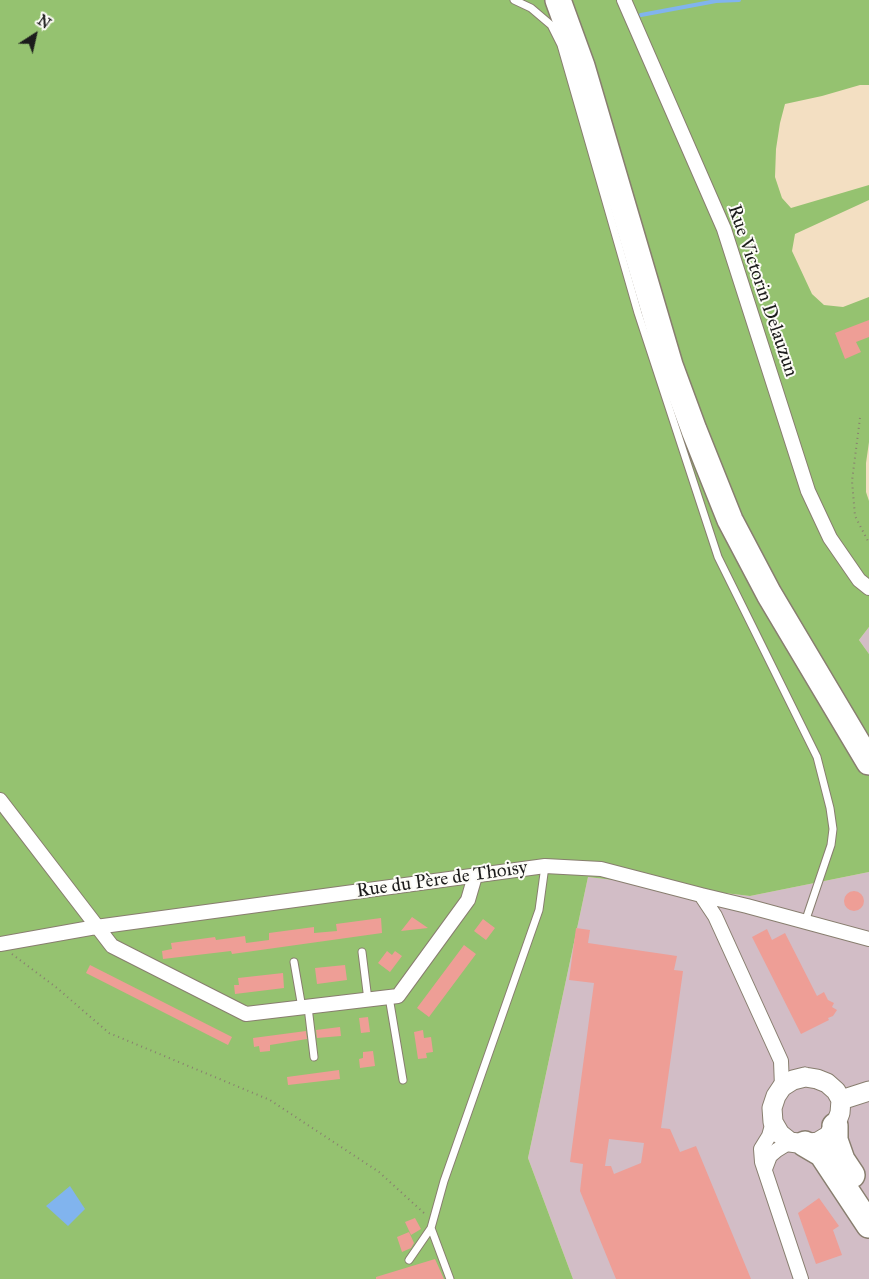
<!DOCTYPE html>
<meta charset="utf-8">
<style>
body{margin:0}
#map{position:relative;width:869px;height:1279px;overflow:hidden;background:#f3dfc2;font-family:"IM FELL Great Primer",serif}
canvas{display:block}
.north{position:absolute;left:10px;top:10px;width:50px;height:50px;-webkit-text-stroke:4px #fdfcf7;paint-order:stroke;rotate:35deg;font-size:14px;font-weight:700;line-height:20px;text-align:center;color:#1c1c1c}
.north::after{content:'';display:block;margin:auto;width:18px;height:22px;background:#1c1c1c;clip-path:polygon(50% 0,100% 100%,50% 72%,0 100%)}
</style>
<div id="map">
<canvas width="869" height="1279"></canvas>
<div class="north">N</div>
</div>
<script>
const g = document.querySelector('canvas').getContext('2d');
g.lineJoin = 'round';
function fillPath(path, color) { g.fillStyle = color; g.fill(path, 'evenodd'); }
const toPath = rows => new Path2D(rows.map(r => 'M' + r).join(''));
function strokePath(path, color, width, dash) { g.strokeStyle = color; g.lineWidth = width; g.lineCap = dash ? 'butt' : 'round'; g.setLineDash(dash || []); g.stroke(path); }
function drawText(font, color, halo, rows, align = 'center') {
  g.font = font + ' "IM FELL Great Primer",serif'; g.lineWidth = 4; g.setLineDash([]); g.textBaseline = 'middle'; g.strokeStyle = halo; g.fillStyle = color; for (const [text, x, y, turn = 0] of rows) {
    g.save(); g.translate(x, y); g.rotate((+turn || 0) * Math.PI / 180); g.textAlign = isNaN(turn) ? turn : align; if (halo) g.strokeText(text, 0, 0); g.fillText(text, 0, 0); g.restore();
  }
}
const industrial = toPath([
 [869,627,869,654,859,640],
 [869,872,869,1279,573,1279,528,1158,588,877,750,896]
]);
const green = toPath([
 [0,0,869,0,869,85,860,85,822,96,785,104,780,123,776,149,775,177,782,198,791,208,869,185,869,200,795,234,792,251,812,294,824,305,843,307,869,297,869,442,866,463,866,492,869,501,869,627,859,640,869,654,869,872,750,896,588,877,528,1158,573,1279,0,1279]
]);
const water = toPath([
 [70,1186,85,1209,68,1226,46,1206]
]);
const stream = toPath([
 [641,15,716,1,739,0]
]);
const building = toPath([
 [869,320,869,337,856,342,861,352,845,359,835,333],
 '844 901a10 10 0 1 1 20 0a10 10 0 1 1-20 0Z',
 [412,917,428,928,401,931],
 [381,918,382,933,232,954,231,951,163,959,162,951,172,949,171,943,215,937,216,940,245,936,246,943,269,940,269,933,314,927,314,933,337,931,336,924],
 [483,919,495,928,486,940,474,931],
 [576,928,590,930,588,943,677,956,674,970,683,971,661,1128,670,1129,680,1152,696,1146,751,1279,616,1279,580,1191,583,1164,570,1162,594,983,569,980],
 [609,1139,644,1143,641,1163,614,1174,611,1166,605,1166],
 [767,929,772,940,785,933,817,996,824,992,828,1000,834,1003,832,1007,837,1010,833,1016,828,1018,829,1020,801,1034,752,937],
 [464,945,476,954,429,1017,417,1008],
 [387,951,392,955,395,951,402,956,390,972,378,963],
 [90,965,232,1037,228,1045,86,973],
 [345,965,347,980,317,984,315,968],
 [283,973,284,988,235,994,234,985,239,985,238,978],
 [368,1017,370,1032,361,1033,359,1018],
 [340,1027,341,1036,317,1038,316,1030],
 [423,1030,424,1038,431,1037,433,1052,426,1053,427,1058,418,1059,414,1032],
 [306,1031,307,1039,270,1045,270,1051,260,1052,259,1046,254,1047,253,1038],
 [373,1051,375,1066,360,1068,359,1059,363,1058,363,1052],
 [339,1070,340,1079,288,1085,287,1077],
 [819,1198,839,1226,833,1230,842,1255,816,1264,798,1213],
 [415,1218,421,1229,411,1235,405,1222],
 [409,1232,414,1243,411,1248,402,1252,397,1237],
 [435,1259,444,1279,376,1279,376,1277]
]);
const path = toPath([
 [860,418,852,481,855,516,869,543],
 [12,954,57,988,109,1033,270,1100,379,1172,425,1214]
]);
const lane = toPath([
 [514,0,531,8,551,25,561,45,638,313,718,557,817,757,830,808,833,829,831,845,805,922],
 [362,952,368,1000],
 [294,962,302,1008],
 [389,997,403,1080],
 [308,1007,314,1057],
 [409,1260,431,1228],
 [450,1279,431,1228,444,1181,539,910,545,866]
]);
const street = toPath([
 [624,0,724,229,808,491,830,538,859,580,869,588],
 [0,800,112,946,246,1014,398,996,468,900,475,876],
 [701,895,747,906,869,939],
 [0,944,96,927,545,866,601,869,701,895,715,916,781,1061,782,1087],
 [773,1122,769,1136,761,1149,762,1162,801,1279],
 [765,1169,770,1156,777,1150,790,1142]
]);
const secondary = toPath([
 [805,1077,817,1079,827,1083,836,1091,841,1100,840,1113,835,1126,828,1136,818,1142,805,1144,790,1142,780,1134,773,1122,772,1108,776,1096,782,1087,793,1080,805,1077],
 [841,1100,869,1091]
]);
const highway = toPath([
 [558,0,582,66,670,365,694,430,730,520,769,594,869,762],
 [835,1126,835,1140,842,1160,852,1175],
 [805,1144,822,1154,869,1225]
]);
const streetNames = [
 ["Rue Victorin Delauzun",762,291,71],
 ["Rue du Père de Thoisy",442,880,-8]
];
fillPath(industrial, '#d2bdc6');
fillPath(green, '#95c270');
fillPath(water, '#81b4ee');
strokePath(stream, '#81b4ee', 4);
fillPath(building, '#ee9e96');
strokePath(lane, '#887e6f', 9);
strokePath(street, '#887e6f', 16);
strokePath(secondary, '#887e6f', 21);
strokePath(highway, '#887e6f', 28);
strokePath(path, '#887e6f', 2, [1, 4]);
strokePath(lane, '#fff', 7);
strokePath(street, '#fff', 14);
strokePath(secondary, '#fff', 19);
strokePath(highway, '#fff', 25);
drawText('19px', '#1c1c1c', '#fdfcf7', streetNames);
</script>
